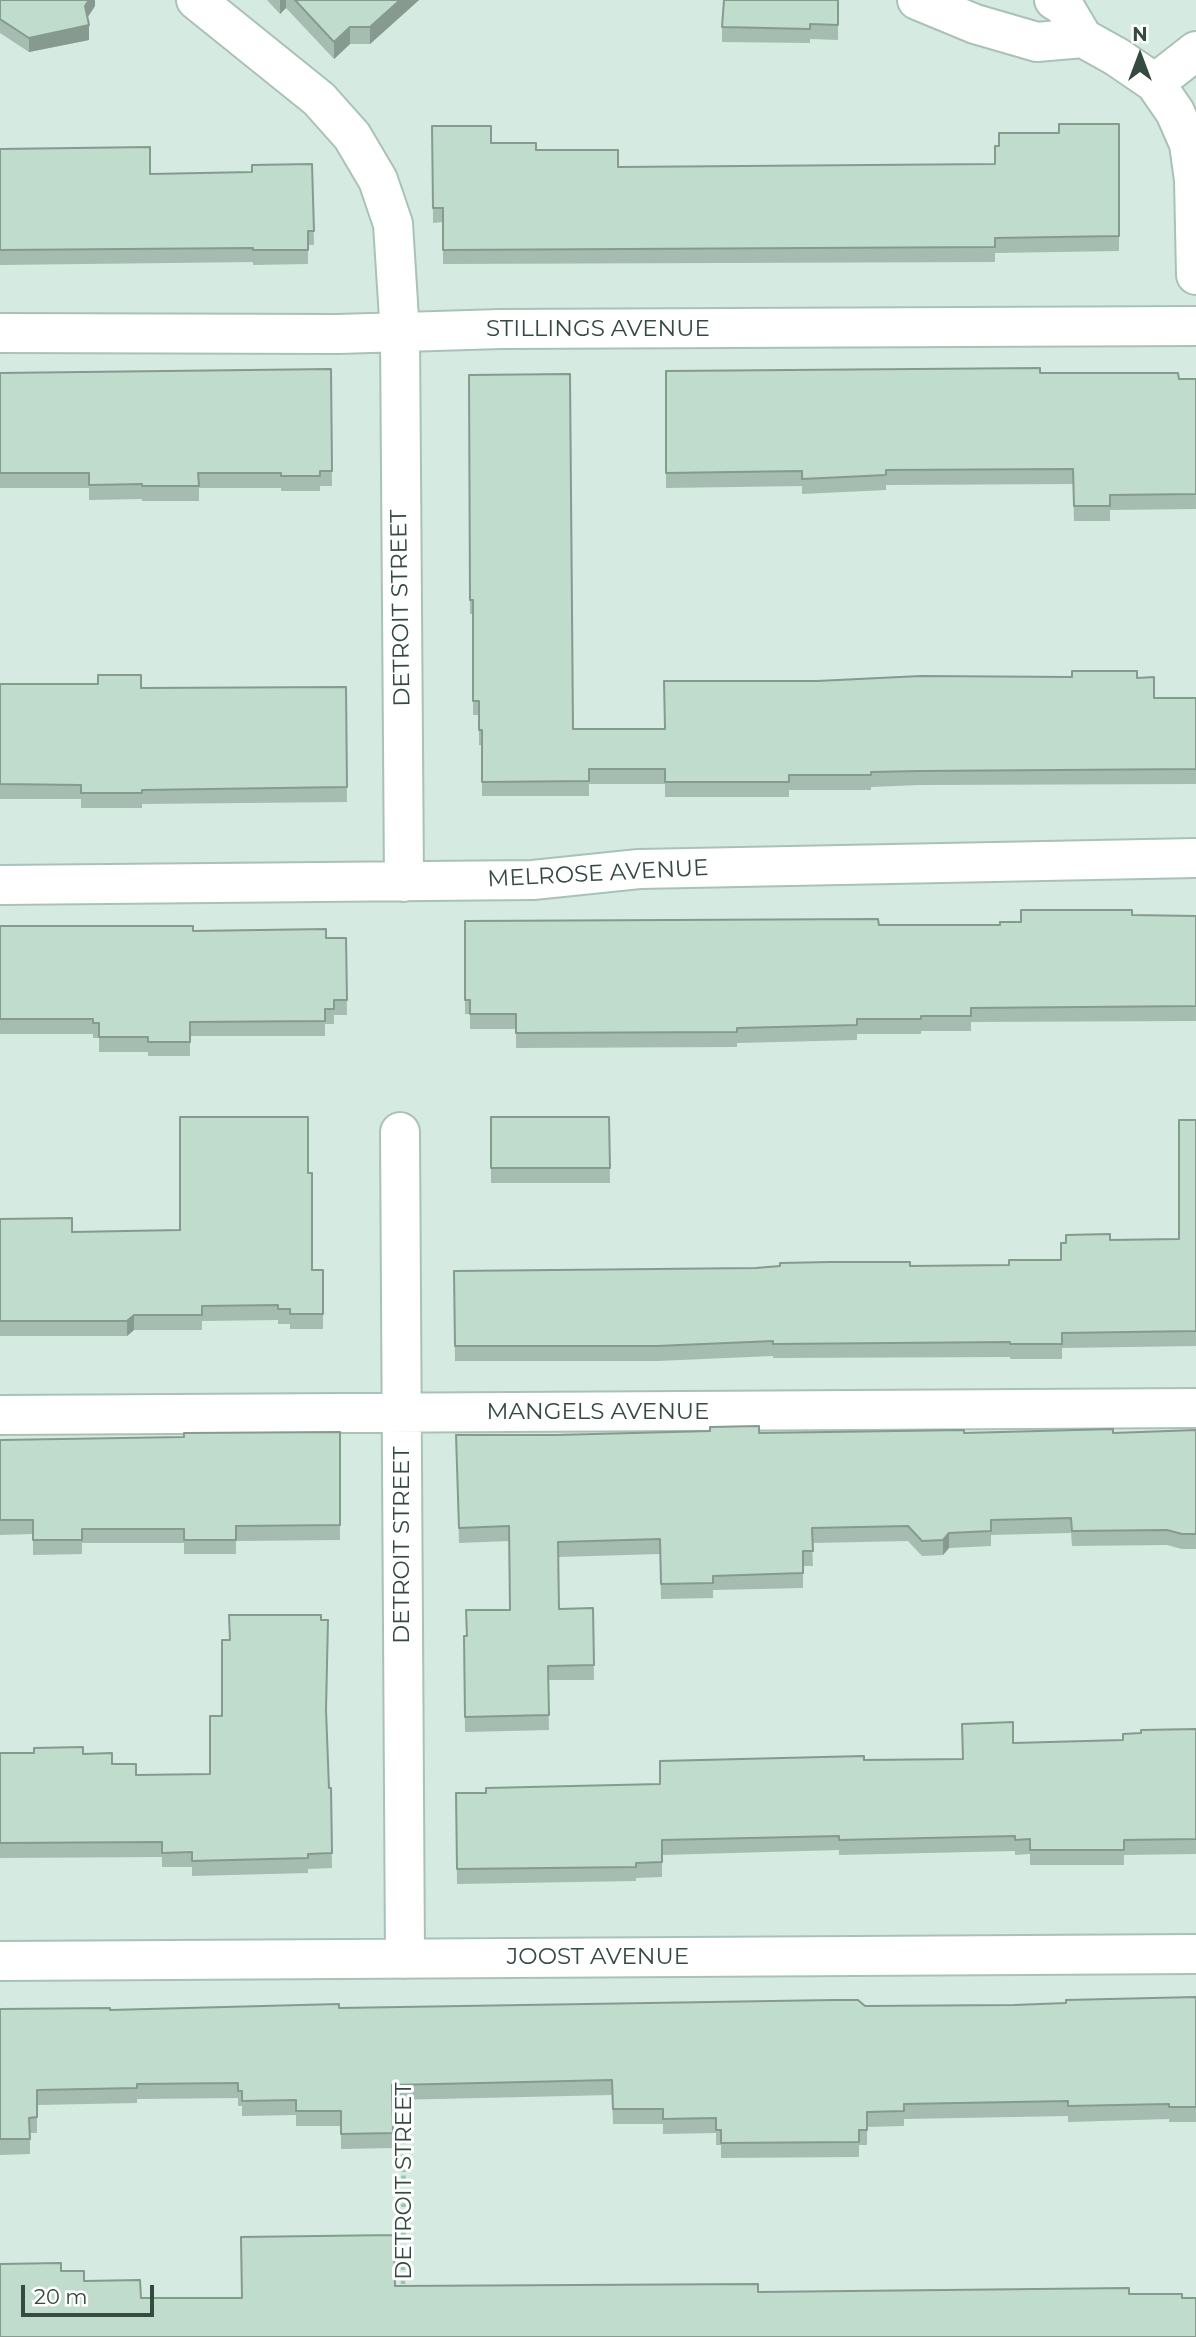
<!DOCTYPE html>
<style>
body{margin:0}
#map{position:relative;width:1196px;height:2337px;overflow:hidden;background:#e8f6f0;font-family:Montserrat,sans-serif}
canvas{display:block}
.north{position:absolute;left:1105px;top:21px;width:70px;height:70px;-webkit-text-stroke:5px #fff;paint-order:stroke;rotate:0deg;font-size:19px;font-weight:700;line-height:28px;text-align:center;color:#354a40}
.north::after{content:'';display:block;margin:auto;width:24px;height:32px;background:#354a40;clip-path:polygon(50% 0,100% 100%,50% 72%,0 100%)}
.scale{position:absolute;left:21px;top:2285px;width:133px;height:32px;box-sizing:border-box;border:4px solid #354a40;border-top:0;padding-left:9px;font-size:21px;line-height:24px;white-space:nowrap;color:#354a40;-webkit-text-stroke:5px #fff;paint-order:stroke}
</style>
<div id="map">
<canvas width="1196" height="2337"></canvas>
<div class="north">N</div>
<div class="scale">20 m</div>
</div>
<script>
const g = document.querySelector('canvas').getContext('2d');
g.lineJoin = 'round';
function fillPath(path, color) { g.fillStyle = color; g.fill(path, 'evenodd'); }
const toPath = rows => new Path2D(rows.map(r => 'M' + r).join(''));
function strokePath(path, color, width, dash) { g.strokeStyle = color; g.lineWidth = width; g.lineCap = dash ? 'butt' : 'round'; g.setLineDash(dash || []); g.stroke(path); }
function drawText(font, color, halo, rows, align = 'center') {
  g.font = font + ' Montserrat,sans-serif'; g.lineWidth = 6; g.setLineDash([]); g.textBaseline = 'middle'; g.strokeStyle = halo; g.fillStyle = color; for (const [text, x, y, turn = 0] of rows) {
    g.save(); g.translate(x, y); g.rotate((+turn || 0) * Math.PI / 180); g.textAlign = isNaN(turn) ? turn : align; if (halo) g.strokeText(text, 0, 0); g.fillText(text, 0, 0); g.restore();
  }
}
const residential = toPath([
 [0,0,1196,0,1196,2337,0,2337]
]);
const path = toPath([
 [403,2291,404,2096]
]);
const minor = toPath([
 [196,0,319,99,352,136,378,180,393,224,400,334,404,882],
 [917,0,975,24,1037,42,1083,38],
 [1054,0,1064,6,1083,38,1117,57,1155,83,1175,112,1189,144,1194,180,1196,275],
 [1155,83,1196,51],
 [0,333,338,334,501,329,1196,326],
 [0,885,533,880,639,869,1196,858],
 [400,1132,405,1959],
 [0,1415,1196,1408],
 [0,1961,1196,1954]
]);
const wall = toPath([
 [0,0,95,0,95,6,88,17,89,40,29,52,0,33],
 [267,0,419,0,370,44,350,44,334,59,286,8,280,14],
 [838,0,838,40,810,39,810,43,722,42,722,27],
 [1119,124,1119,251,995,253,995,262,443,264,443,222,433,223,432,126,491,143,536,150,618,167,995,164,999,146,1059,133],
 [0,149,150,174,252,172,312,164,314,245,308,245,308,264,253,265,253,262,0,265],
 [331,369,332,486,320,486,320,491,281,491,281,488,199,488,199,501,142,501,142,499,89,500,89,488,0,488,0,373],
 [666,371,1040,373,1196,379,1196,509,1110,510,1110,521,1074,521,1073,484,886,485,886,490,802,494,802,486,666,488],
 [469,375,573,729,665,729,1137,678,1154,698,1196,698,1196,784,919,785,871,787,871,790,789,790,789,797,665,797,665,784,589,784,589,796,482,796,482,745,479,745,479,715,473,715,473,614,470,614],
 [0,684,141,688,346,687,347,802,142,804,142,808,81,808,81,799,0,799],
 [1132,915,1196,916,1196,1021,971,1022,971,1031,921,1031,921,1034,857,1034,857,1040,737,1043,737,1047,516,1048,516,1029,470,1029,470,1014,465,1014,465,921,879,925,1000,925,1021,922],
 [0,926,193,931,326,938,346,938,347,1015,334,1015,334,1024,325,1024,325,1036,190,1036,190,1056,148,1056,148,1052,99,1052,99,1038,93,1038,93,1034,0,1034],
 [491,1117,609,1117,610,1183,491,1183],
 [1196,1120,1196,1346,1062,1348,1062,1359,1010,1359,1010,1357,773,1358,773,1356,657,1361,455,1361,454,1271,756,1268,1009,1265,1061,1260,1110,1240,1179,1239],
 [308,1173,312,1270,323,1270,323,1329,290,1329,290,1324,278,1324,278,1320,202,1321,202,1330,134,1330,127,1336,0,1336,0,1219,72,1232,180,1230],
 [1196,1430,1196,1549,1182,1549,1167,1545,1072,1546,1071,1533,991,1535,991,1546,949,1548,943,1555,922,1556,908,1541,812,1543,813,1566,803,1566,803,1588,713,1590,713,1598,661,1599,660,1554,558,1557,559,1609,593,1608,594,1680,548,1680,549,1730,465,1732,464,1636,466,1636,510,1610,509,1541,459,1543,456,1435,1113,1433],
 [340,1432,340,1540,236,1541,236,1554,184,1554,184,1543,82,1543,82,1554,33,1555,33,1534,0,1535,0,1440,135,1439],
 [326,1717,329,1788,331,1788,332,1868,308,1869,308,1873,192,1876,192,1867,162,1867,162,1857,0,1858,0,1753,83,1754,112,1764,136,1775,210,1774],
 [1196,1729,1196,1854,1124,1855,1124,1865,1030,1865,1030,1854,1015,1855,1015,1851,839,1855,839,1850,662,1855,662,1877,636,1878,636,1881,457,1884,456,1793,486,1793,660,1784,864,1760,963,1759,1013,1743,1123,1740],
 [1196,1997,1196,2122,1169,2122,1169,2119,1068,2122,1068,2116,904,2119,904,2126,867,2127,867,2145,859,2145,859,2157,721,2158,721,2145,716,2145,716,2133,663,2134,663,2124,613,2124,612,2095,392,2100,393,2148,341,2149,341,2126,296,2126,296,2115,242,2116,242,2106,238,2106,238,2098,137,2099,137,2103,37,2105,37,2133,30,2133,30,2154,0,2155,0,2009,110,2010,865,2006,1014,2005]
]);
const shadedWall = toPath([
 [89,0,95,0,95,6,85,21,85,6],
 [280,0,286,0,286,8,280,14],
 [400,0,419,0,370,44,370,27],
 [89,25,89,40,29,52,29,38],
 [350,27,350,44,334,59,334,42],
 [134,1315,134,1330,127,1336,127,1321],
 [949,1533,949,1548,943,1555,943,1540]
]);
const building = toPath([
 [0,0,89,0,85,6,89,25,29,38,0,19,0,0],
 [295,0,400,0,370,27,350,27,334,42,295,0],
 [724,0,838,0,838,25,810,24,810,29,722,27,724,0],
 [1059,124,1119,124,1119,236,995,238,995,247,443,250,443,208,433,208,432,126,491,126,491,143,536,143,536,150,618,150,618,167,995,164,995,146,999,146,999,133,1059,133,1059,124],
 [150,147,150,174,252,172,252,165,312,164,314,231,308,231,308,250,253,250,253,248,0,250,0,149,150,147],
 [1040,368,1040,373,1178,373,1179,379,1196,379,1196,494,1110,495,1110,506,1074,506,1073,469,886,470,886,475,802,479,802,471,666,473,666,371,1040,368],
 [331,369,332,471,320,471,320,476,281,476,281,473,198,473,199,486,142,486,142,484,89,485,89,473,0,473,0,373,331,369],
 [570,374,573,729,665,729,664,681,817,681,921,676,1072,677,1072,671,1137,671,1137,678,1154,677,1154,698,1196,698,1196,769,919,771,871,772,871,775,789,775,789,782,665,782,665,769,589,769,589,781,482,782,482,730,479,730,479,701,473,701,473,600,470,600,469,375,570,374],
 [98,675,141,675,141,688,346,687,347,787,142,790,142,793,81,793,81,785,0,784,0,684,98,684,98,675],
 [1021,910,1132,910,1132,915,1196,916,1196,1006,971,1008,971,1016,921,1016,921,1019,857,1019,857,1025,737,1028,737,1032,516,1033,516,1014,470,1014,470,1000,465,1000,465,921,878,919,879,925,1000,925,1000,922,1021,922,1021,910],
 [0,926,193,926,193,931,326,929,326,938,346,938,347,1000,334,1000,334,1009,325,1009,325,1021,190,1022,190,1042,148,1042,148,1037,99,1037,99,1023,93,1023,93,1019,0,1019,0,926],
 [180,1117,308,1117,308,1173,312,1173,312,1270,323,1270,323,1314,290,1314,290,1309,278,1309,278,1305,202,1306,202,1315,134,1315,127,1321,0,1321,0,1219,72,1218,72,1232,180,1230,180,1117],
 [491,1117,609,1117,610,1168,491,1168,491,1117],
 [1179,1120,1196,1120,1196,1331,1062,1333,1062,1344,1010,1344,1010,1342,773,1344,773,1341,657,1346,455,1346,454,1271,756,1268,780,1266,780,1263,830,1262,910,1262,910,1266,1009,1265,1009,1260,1061,1260,1061,1243,1066,1243,1066,1235,1110,1234,1110,1240,1179,1239,1179,1120],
 [759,1426,759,1433,964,1430,964,1433,1113,1429,1113,1433,1196,1430,1196,1534,1182,1534,1167,1530,1072,1531,1071,1518,991,1520,991,1531,949,1533,943,1540,922,1541,908,1526,812,1528,813,1551,803,1551,803,1573,713,1576,713,1583,661,1584,660,1539,558,1542,559,1609,593,1608,594,1665,548,1666,549,1715,465,1717,464,1636,467,1636,466,1610,510,1610,509,1526,459,1528,456,1435,556,1435,710,1431,710,1427,759,1426],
 [340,1432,340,1525,236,1526,236,1540,184,1540,184,1529,82,1529,82,1540,33,1540,33,1520,0,1520,0,1440,184,1437,184,1433,340,1432],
 [229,1615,321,1615,321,1620,328,1620,326,1710,329,1788,331,1788,332,1853,308,1854,308,1858,192,1861,192,1852,162,1853,162,1842,0,1843,0,1753,34,1753,34,1748,83,1747,83,1754,112,1753,112,1764,136,1764,136,1775,210,1774,210,1716,222,1716,222,1640,230,1640,229,1615],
 [1013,1722,1013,1743,1123,1740,1123,1734,1141,1733,1141,1730,1196,1729,1196,1839,1124,1840,1124,1850,1030,1850,1030,1839,1015,1840,1015,1836,839,1840,839,1836,662,1840,662,1862,636,1863,636,1867,457,1869,456,1793,486,1793,486,1788,660,1784,660,1761,864,1756,864,1760,963,1759,962,1724,1013,1722],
 [1196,1997,1196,2107,1169,2107,1169,2104,1068,2106,1068,2101,904,2104,904,2111,867,2112,867,2130,859,2130,859,2142,721,2143,721,2130,716,2130,716,2118,663,2119,663,2109,613,2109,612,2080,392,2085,393,2133,341,2134,341,2111,296,2111,296,2100,242,2101,242,2091,238,2091,238,2083,137,2084,137,2088,37,2090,37,2117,29,2118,30,2139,0,2139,0,2009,110,2008,110,2010,339,2004,339,2008,834,2000,858,2000,865,2006,1014,2005,1066,2003,1066,2000,1196,1997],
 [394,2235,395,2286,758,2284,758,2292,1129,2288,1129,2294,1182,2294,1182,2298,1196,2298,1196,2337,0,2337,0,2264,61,2263,61,2271,84,2271,84,2281,140,2280,141,2298,242,2298,241,2237,394,2235]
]);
const streetNames = [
 ["STILLINGS AVENUE",598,329],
 ["DETROIT STREET",401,608,-91],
 ["MELROSE AVENUE",598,874,-3],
 ["MANGELS AVENUE",598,1412],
 ["DETROIT STREET",402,1545,-90],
 ["JOOST AVENUE",598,1957],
 ["DETROIT STREET",404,2181,-90]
];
fillPath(residential, '#d5eae1');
strokePath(minor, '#a9c2b6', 42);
strokePath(path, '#99c6b0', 4.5, [3.5, 3.5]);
strokePath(minor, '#fff', 38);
fillPath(wall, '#a4bdb0');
fillPath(shadedWall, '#869a90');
fillPath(building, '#bfdccd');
strokePath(building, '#869a90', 2);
drawText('23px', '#354a40', '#fff', streetNames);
</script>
